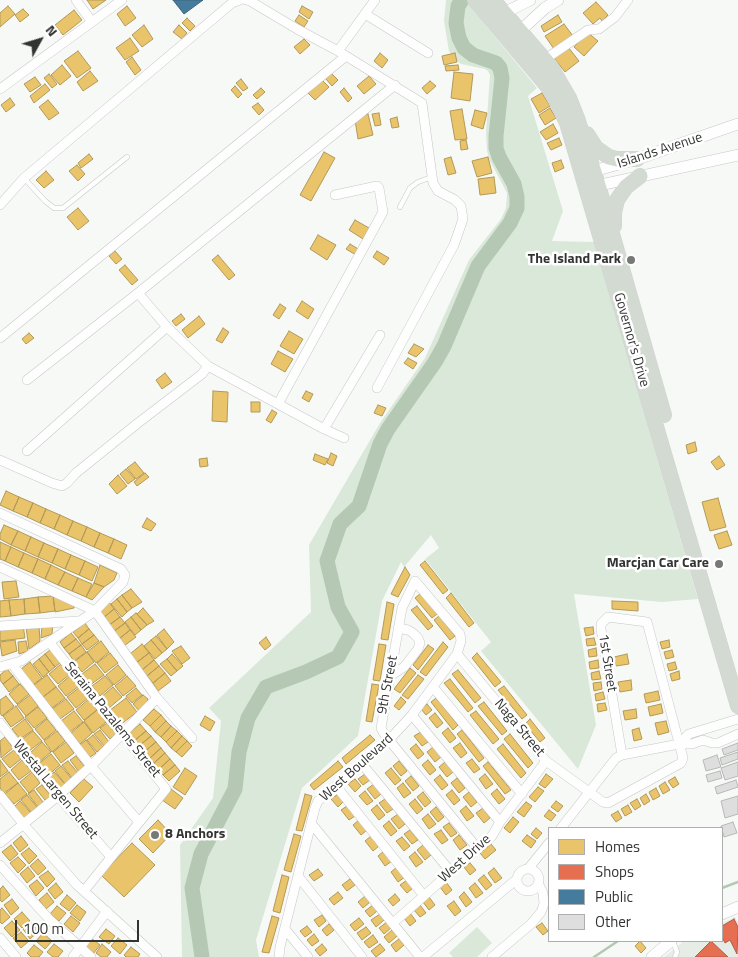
<!DOCTYPE html>
<style>
body{margin:0}
#map{position:relative;width:738px;height:957px;overflow:hidden;background:#f7f9f7;font-family:"Titillium Web",sans-serif}
canvas{display:block}
.legend{position:absolute;left:548px;top:827px;width:175px;height:115px;box-sizing:border-box;background:#fff;border:1px solid #adaead;margin:0;padding:6px 9px;list-style:none;font-size:15px;color:#323432}
.legend li{display:flex;align-items:center;gap:10px;height:25px}
.legend b{width:25px;border:1px solid #adaead}
.north{position:absolute;left:15px;top:15px;width:50px;height:50px;-webkit-text-stroke:4px #fff;paint-order:stroke;rotate:51deg;font-size:14px;font-weight:700;line-height:20px;text-align:center;color:#323432}
.north::after{content:'';display:block;margin:auto;width:18px;height:22px;background:#323432;clip-path:polygon(50% 0,100% 100%,50% 72%,0 100%)}
.scale{position:absolute;left:15px;top:920px;width:124px;height:22px;box-sizing:border-box;border:2px solid #323432;border-top:0;padding-left:6px;font-size:15px;line-height:18px;white-space:nowrap;color:#323432;-webkit-text-stroke:4px #fff;paint-order:stroke}
</style>
<div id="map">
<canvas width="738" height="957"></canvas>
<ul class="legend">
<li><b style="height:14px;background:#e9c46a"></b>Homes</li>
<li><b style="height:14px;background:#e76f51"></b>Shops</li>
<li><b style="height:14px;background:#457b9d"></b>Public</li>
<li><b style="height:14px;background:#dddedd"></b>Other</li>
</ul>
<div class="north">N</div>
<div class="scale">100 m</div>
</div>
<script>
const g = document.querySelector('canvas').getContext('2d');
g.lineJoin = 'round';
function fillPath(path, color) { g.fillStyle = color; g.fill(path, 'evenodd'); }
const toPath = rows => new Path2D(rows.map(r => 'M' + r).join(''));
function strokePath(path, color, width, dash) { g.strokeStyle = color; g.lineWidth = width; g.lineCap = dash ? 'butt' : 'round'; g.setLineDash(dash || []); g.stroke(path); }
function drawText(font, color, halo, rows, align = 'center') {
  g.font = font + ' "Titillium Web",sans-serif'; g.lineWidth = 5; g.setLineDash([]); g.textBaseline = 'middle'; g.strokeStyle = halo; g.fillStyle = color; for (const [text, x, y, turn = 0] of rows) {
    g.save(); g.translate(x, y); g.rotate((+turn || 0) * Math.PI / 180); g.textAlign = isNaN(turn) ? turn : align; if (halo) g.strokeText(text, 0, 0); g.fillText(text, 0, 0); g.restore();
  }
}
const built = toPath([
 [735,917,738,922,738,957,664,957,684,941,722,941,722,923]
]);
const green = toPath([
 [446,0,465,0,537,88,528,96,563,211,552,241,594,242,698,599,662,602,574,594,596,725,578,769,481,651,491,642,425,559,439,548,431,535,404,567,401,562,382,601,358,736,302,788,256,940,259,957,182,957,180,845,213,798,221,721,209,708,311,612,309,545,380,423,425,358,469,260,501,219,506,208,507,193,490,161,487,151,486,133,490,75,488,71,485,69,461,64,454,59,449,51,444,21],
 [477,927,492,943,477,957,453,957,449,953]
]);
const homes = toPath([
 [87,0,106,0,93,9,87,0],
 [596,2,608,15,602,21,600,18,593,24,583,13,596,2],
 [8,6,15,14,0,27,0,13,8,6],
 [127,6,136,18,125,26,117,14,127,6],
 [302,6,313,12,309,19,299,12,302,6],
 [23,9,29,15,20,22,15,15,23,9],
 [74,10,82,20,63,35,55,25,74,10],
 [299,15,308,21,304,27,295,21,299,15],
 [558,15,562,22,544,32,541,26,558,15],
 [187,18,195,26,190,31,182,23,187,18],
 [564,24,573,36,554,49,545,36,564,24],
 [144,25,153,39,142,47,132,35,144,25],
 [179,25,187,33,182,39,173,32,179,25],
 [587,32,598,41,584,56,574,47,587,32],
 [130,38,139,51,125,60,116,48,130,38],
 [304,39,310,45,300,54,294,47,304,39],
 [568,47,579,61,565,72,554,58,568,47],
 [78,51,91,68,77,78,64,61,78,51],
 [380,53,388,60,382,68,374,61,380,53],
 [455,53,457,62,444,65,442,56,455,53],
 [132,57,141,70,135,75,126,62,132,57],
 [62,65,71,76,60,85,51,75,62,65],
 [458,65,459,70,446,71,445,66,458,65],
 [90,71,98,81,83,91,77,82,90,71],
 [454,72,473,74,470,101,451,98,454,72],
 [331,73,338,80,332,86,325,78,331,73],
 [49,74,57,84,52,88,44,78,49,74],
 [369,76,376,84,364,94,357,86,369,76],
 [35,77,41,85,30,92,24,84,35,77],
 [241,79,248,88,243,91,236,83,241,79],
 [322,80,329,87,315,100,308,93,322,80],
 [430,81,436,86,427,94,422,88,430,81],
 [45,84,50,90,34,103,30,96,45,84],
 [235,86,242,94,238,98,231,90,235,86],
 [261,88,265,92,257,99,253,95,261,88],
 [344,88,352,98,348,102,340,92,344,88],
 [542,93,550,106,539,113,531,99,542,93],
 [10,98,15,105,6,112,1,105,10,98],
 [48,100,59,113,49,120,39,107,48,100],
 [258,103,264,110,259,115,252,107,258,103],
 [550,108,556,118,545,125,539,115,550,108],
 [462,109,467,139,455,140,450,111,462,109],
 [475,110,487,113,483,129,471,125,475,110],
 [379,113,381,125,375,126,372,114,379,113],
 [368,114,373,135,358,139,355,120,360,116,368,114],
 [397,117,399,127,392,128,390,119,397,117],
 [553,124,558,133,546,140,540,132,553,124],
 [559,138,562,145,551,150,547,143,559,138],
 [466,140,468,149,461,150,460,141,466,140],
 [324,152,335,158,311,201,300,195,324,152],
 [89,154,93,159,81,168,78,163,89,154],
 [451,157,456,173,448,175,444,159,451,157],
 [488,157,492,173,477,177,472,161,488,157],
 [561,160,564,168,555,172,552,163,561,160],
 [77,165,85,174,78,181,69,171,77,165],
 [46,171,54,180,44,188,36,180,46,171],
 [494,177,496,193,480,195,478,179,494,177],
 [78,208,89,221,78,230,67,217,78,208],
 [355,220,369,228,363,239,349,230,355,220],
 [318,235,336,245,327,260,310,249,318,235],
 [350,244,360,250,356,255,346,249,350,244],
 [115,251,122,259,116,264,109,256,115,251],
 [377,251,389,258,384,265,373,257,377,251],
 [218,255,235,275,229,280,212,260,218,255],
 [125,265,138,280,132,285,119,270,125,265],
 [302,301,314,309,308,319,296,311,302,301],
 [280,304,286,308,279,319,273,315,280,304],
 [181,314,185,319,176,326,172,321,181,314],
 [199,316,205,324,188,338,182,330,199,316],
 [223,328,229,332,222,343,216,340,223,328],
 [289,331,303,339,294,354,280,346,289,331],
 [29,333,34,338,26,344,22,339,29,333],
 [414,344,424,349,416,357,408,353,414,344],
 [278,351,293,359,285,372,271,364,278,351],
 [408,358,417,363,413,369,404,363,408,358],
 [165,373,172,382,162,389,156,380,165,373],
 [213,391,228,392,227,422,212,421,213,391],
 [306,391,313,394,309,402,302,398,306,391],
 [251,402,260,402,260,412,251,412,251,402],
 [378,405,386,408,382,416,374,413,378,405],
 [272,410,277,413,271,423,266,420,272,410],
 [695,442,697,451,688,454,686,445,695,442],
 [331,453,337,456,333,466,327,463,331,453],
 [315,454,328,459,325,465,313,460,315,454],
 [719,456,725,465,717,470,711,462,719,456],
 [207,458,208,466,200,467,199,459,207,458],
 [135,462,144,473,136,479,127,468,135,462],
 [126,469,135,479,128,484,120,474,126,469],
 [145,473,149,477,137,486,134,482,145,473],
 [118,475,127,486,117,494,109,484,118,475],
 [6,491,19,497,13,511,0,505,6,491],
 [19,497,33,503,27,517,13,511,19,497],
 [718,498,726,527,710,531,702,502,718,498],
 [33,503,46,509,40,523,27,517,33,503],
 [46,509,60,515,54,529,40,523,46,509],
 [60,515,73,521,67,535,54,529,60,515],
 [147,518,156,524,151,531,142,527,147,518],
 [73,521,87,527,81,541,67,535,73,521],
 [4,525,18,531,11,545,0,539,0,534,4,525],
 [87,527,100,533,94,547,81,541,87,527],
 [18,531,31,537,25,551,11,545,18,531],
 [727,531,732,545,719,549,714,535,727,531],
 [100,533,114,539,108,553,94,547,100,533],
 [31,537,44,543,38,557,25,551,31,537],
 [114,539,127,545,121,559,108,553,114,539],
 [0,542,11,547,5,561,0,559,0,542],
 [44,543,58,549,52,563,38,557,44,543],
 [11,547,24,553,18,567,5,561,11,547],
 [58,549,71,555,65,569,52,563,58,549],
 [24,553,38,559,32,573,18,567,24,553],
 [71,555,85,561,79,575,65,569,71,555],
 [38,559,51,565,45,579,32,573,38,559],
 [85,561,98,567,92,581,79,575,85,561],
 [425,561,448,590,443,594,420,565,425,561],
 [51,565,65,572,58,585,45,579,51,565],
 [100,565,117,573,114,580,104,587,94,583,100,565],
 [405,567,410,575,398,597,391,594,405,567],
 [65,572,78,578,72,591,58,585,65,572],
 [78,578,92,584,86,597,72,591,78,578],
 [16,581,19,597,4,599,2,582,16,581],
 [94,583,104,587,92,600,86,597,94,583],
 [131,589,142,602,132,608,122,595,131,589],
 [421,593,437,614,432,618,415,598,421,593],
 [451,593,474,623,469,627,446,598,451,593],
 [53,595,74,603,74,608,55,612,53,595],
 [122,595,132,608,127,612,117,599,122,595],
 [53,596,55,611,40,613,38,597,53,596],
 [38,597,40,613,25,614,24,599,38,597],
 [24,599,25,614,11,616,9,600,24,599],
 [117,599,127,612,122,617,111,604,117,599],
 [9,600,11,616,0,617,0,601,9,600],
 [612,601,638,602,638,611,612,609,612,601],
 [109,602,114,609,103,618,97,611,109,602],
 [387,602,394,604,388,640,381,639,387,602],
 [417,606,433,626,428,630,411,610,417,606],
 [143,608,154,621,147,625,137,614,143,608],
 [114,609,120,617,108,626,103,618,114,609],
 [136,613,147,625,141,630,131,617,136,613],
 [439,616,455,636,450,640,434,620,439,616],
 [120,617,125,623,113,632,108,626,120,617],
 [131,617,141,630,135,635,125,622,131,617],
 [53,623,52,634,41,638,42,625,53,623],
 [85,623,89,629,78,638,73,632,85,623],
 [125,623,130,630,119,639,113,632,125,623],
 [23,625,25,638,0,641,0,628,23,625],
 [39,626,40,641,29,649,26,627,39,626],
 [593,627,594,634,586,636,584,628,593,627],
 [89,629,94,635,82,644,78,638,89,629],
 [164,629,174,642,167,649,157,635,164,629],
 [130,630,136,637,124,646,119,639,130,630],
 [71,633,76,639,64,648,60,642,71,633],
 [94,635,99,641,87,650,82,644,94,635],
 [156,636,167,649,162,653,151,640,156,636],
 [266,637,271,645,265,650,259,643,266,637],
 [594,638,596,645,587,646,586,639,594,638],
 [76,639,81,645,69,654,64,648,76,639],
 [15,640,17,651,2,656,0,642,15,640],
 [151,640,162,653,155,659,144,646,151,640],
 [669,640,670,647,662,649,660,642,669,640],
 [26,641,28,651,19,654,18,642,26,641],
 [101,641,109,652,96,663,87,652,101,641],
 [443,642,448,647,426,676,420,672,443,642],
 [142,644,149,653,136,663,130,654,142,644],
 [379,644,386,645,380,681,373,680,379,644],
 [81,645,86,652,74,661,69,654,81,645],
 [428,645,434,649,418,670,413,665,428,645],
 [181,646,190,658,182,664,172,651,181,646],
 [596,648,597,656,589,657,588,650,596,648],
 [51,649,61,662,55,667,45,654,51,649],
 [672,650,674,657,666,659,664,652,672,650],
 [87,652,94,662,82,672,74,662,87,652],
 [110,653,118,663,105,673,97,663,110,653],
 [149,653,154,660,142,670,136,663,149,653],
 [477,653,501,682,495,687,472,658,477,653],
 [45,654,55,667,49,672,39,659,45,654],
 [172,654,183,666,177,671,167,659,172,654],
 [627,654,629,664,616,666,614,657,627,654],
 [39,659,49,672,43,677,33,664,39,659],
 [167,659,177,671,171,676,160,664,167,659],
 [154,660,159,666,147,676,142,670,154,660],
 [598,660,599,668,590,669,589,662,598,660],
 [30,662,42,678,33,685,21,669,30,662],
 [675,662,677,669,669,671,667,664,675,662],
 [61,664,70,674,58,684,49,674,61,664],
 [95,664,104,675,90,685,82,674,95,664],
 [118,665,126,675,114,685,106,675,118,665],
 [159,666,165,673,153,683,147,676,159,666],
 [410,668,416,673,400,693,394,689,410,668],
 [7,669,13,676,3,684,0,680,0,675,7,669],
 [458,670,481,698,475,703,452,674,458,670],
 [599,671,601,679,592,680,591,673,599,671],
 [679,671,680,679,672,681,670,674,679,671],
 [165,673,171,681,158,691,153,683,165,673],
 [47,675,56,687,43,697,34,685,47,675],
 [71,675,79,686,66,696,58,686,71,675],
 [418,675,424,679,408,699,402,695,418,675],
 [13,676,19,684,9,692,3,684,13,676],
 [105,676,113,685,100,696,92,686,105,676],
 [127,676,136,686,123,696,115,686,127,676],
 [450,679,473,708,468,712,444,683,450,679],
 [631,680,632,690,620,692,618,682,631,680],
 [601,682,602,689,594,691,593,683,601,682],
 [20,684,29,694,17,704,9,694,20,684],
 [372,684,379,685,372,722,366,721,372,684],
 [504,686,527,715,522,719,498,690,504,686],
 [56,687,65,698,52,708,43,697,56,687],
 [80,687,88,698,76,708,67,697,80,687],
 [113,687,122,697,109,708,100,698,113,687],
 [136,688,142,695,132,703,126,696,136,688],
 [658,691,660,700,646,703,644,694,658,691],
 [603,692,605,699,596,701,595,694,603,692],
 [30,695,38,706,26,716,17,705,30,695],
 [143,695,148,699,146,705,140,712,133,704,143,695],
 [6,696,14,706,2,716,0,713,0,700,6,696],
 [401,697,406,702,399,710,394,706,401,697],
 [126,698,137,712,120,725,109,711,126,698],
 [436,698,458,725,453,730,431,702,436,698],
 [66,699,74,709,60,719,52,709,66,699],
 [89,699,97,710,84,720,76,710,89,699],
 [484,702,507,731,502,735,478,706,484,702],
 [605,703,607,710,598,712,597,704,605,703],
 [427,704,432,710,426,715,421,709,427,704],
 [661,704,663,713,650,716,648,707,661,704],
 [16,706,24,718,11,727,3,716,16,706],
 [38,707,47,718,34,728,25,717,38,707],
 [154,709,161,715,150,726,143,720,154,709],
 [636,709,637,718,625,720,623,711,636,709],
 [97,710,106,722,93,733,84,721,97,710],
 [74,711,83,722,70,732,61,721,74,711],
 [476,711,499,739,493,744,470,715,476,711],
 [435,713,443,723,437,728,429,718,435,713],
 [161,715,166,721,155,732,150,726,161,715],
 [205,716,215,722,210,731,200,725,205,716],
 [25,719,33,730,20,739,12,729,25,719],
 [47,719,56,730,44,740,35,729,47,719],
 [530,719,545,738,540,742,525,724,530,719],
 [166,721,171,726,161,737,155,732,166,721],
 [666,721,669,732,658,735,655,723,666,721],
 [84,722,92,733,80,744,71,733,84,722],
 [107,723,116,734,110,739,100,728,107,723],
 [140,724,146,731,134,741,128,734,140,724],
 [171,726,177,731,166,742,161,737,171,726],
 [448,728,456,738,450,743,442,733,448,728],
 [639,728,642,739,634,741,632,730,639,728],
 [100,730,109,742,104,746,94,734,100,730],
 [462,730,484,758,479,762,457,734,462,730],
 [33,731,42,741,29,751,21,740,33,731],
 [57,731,65,741,52,752,44,741,57,731],
 [146,731,151,736,139,746,134,741,146,731],
 [177,731,182,736,171,748,166,742,177,731],
 [421,732,428,742,422,746,414,736,421,732],
 [510,734,533,763,528,768,504,739,510,734],
 [93,735,103,747,97,752,87,740,93,735],
 [370,735,375,740,346,764,342,758,370,735],
 [151,736,156,742,144,752,139,746,151,736],
 [182,736,187,741,176,752,171,748,182,736],
 [5,737,13,748,1,758,0,741,5,737],
 [86,740,96,753,89,758,79,746,86,740],
 [187,741,192,746,182,757,176,752,187,741],
 [42,742,51,752,38,763,30,753,42,742],
 [66,742,74,753,61,763,53,752,66,742],
 [156,742,161,748,150,758,144,752,156,742],
 [460,743,467,753,461,758,453,748,460,743],
 [416,744,424,754,418,759,410,749,416,744],
 [503,744,526,773,521,778,497,749,503,744],
 [433,747,441,757,435,762,427,752,433,747],
 [161,748,165,753,154,763,150,758,161,748],
 [14,750,21,759,10,768,2,759,14,750],
 [165,753,170,759,158,770,154,763,165,753],
 [51,754,60,765,47,776,38,764,51,754],
 [76,756,85,767,79,772,70,760,76,756],
 [170,759,175,765,163,775,158,770,170,759],
 [472,759,480,769,474,773,466,763,472,759],
 [0,760,8,771,0,777,0,760],
 [22,760,31,771,19,780,11,770,22,760],
 [428,760,436,770,430,775,422,765,428,760],
 [68,761,78,773,72,778,62,765,68,761],
 [338,761,343,767,314,790,310,785,338,761],
 [399,761,407,771,401,776,393,766,399,761],
 [445,762,453,772,447,777,439,767,445,762],
 [488,762,511,790,505,794,483,766,488,762],
 [175,765,180,771,169,781,163,775,175,765],
 [61,766,71,778,65,784,55,771,61,766],
 [185,768,197,776,185,795,173,787,185,768],
 [391,768,401,780,395,785,385,773,391,768],
 [9,772,18,783,4,793,0,788,0,779,9,772],
 [32,772,40,783,29,793,20,782,32,772],
 [54,772,65,784,58,790,47,778,54,772],
 [365,774,370,780,363,785,358,779,365,774],
 [485,774,493,784,486,789,479,779,485,774],
 [546,774,553,779,545,788,539,784,546,774],
 [440,775,448,785,442,790,434,780,440,775],
 [411,776,419,786,413,791,405,781,411,776],
 [675,777,679,784,673,788,668,781,675,777],
 [457,778,465,788,459,793,451,783,457,778],
 [84,779,93,787,79,802,70,793,84,779],
 [355,779,361,786,355,792,348,784,355,779],
 [665,782,670,790,663,794,659,786,665,782],
 [18,783,27,794,14,804,5,794,18,783],
 [403,783,411,793,404,798,397,788,403,783],
 [374,784,381,794,375,799,367,789,374,784],
 [42,785,51,796,45,800,36,789,42,785],
 [538,787,544,791,535,802,529,797,538,787],
 [656,788,660,796,653,800,649,792,656,788],
 [171,789,183,798,175,809,162,800,171,789],
 [497,789,505,799,499,804,491,794,497,789],
 [34,790,43,802,38,807,28,794,34,790],
 [452,790,460,800,454,805,446,795,452,790],
 [365,791,373,801,367,805,359,796,365,791],
 [423,792,431,802,425,807,417,797,423,792],
 [469,792,477,802,471,807,463,797,469,792],
 [305,794,312,796,302,831,296,830,305,794],
 [338,794,344,801,338,807,331,799,338,794],
 [646,794,650,801,644,805,640,798,646,794],
 [27,795,37,807,31,812,21,800,27,795],
 [385,799,393,809,387,813,379,803,385,799],
 [415,799,423,809,417,814,409,804,415,799],
 [637,799,641,806,635,810,630,803,637,799],
 [20,801,31,813,24,819,14,807,20,801],
 [556,801,563,806,558,812,551,807,556,801],
 [526,802,532,806,524,817,517,812,526,802],
 [377,805,385,815,379,820,371,810,377,805],
 [628,805,632,812,625,816,621,809,628,805],
 [347,806,355,816,349,820,341,810,347,806],
 [466,806,474,816,467,821,460,811,466,806],
 [436,807,444,817,438,822,430,812,436,807],
 [483,808,490,818,484,823,476,813,483,808],
 [549,810,556,815,551,821,544,816,549,810],
 [618,811,622,818,616,822,611,815,618,811],
 [398,814,405,824,399,829,391,819,398,814],
 [428,814,436,824,429,829,422,819,428,814],
 [513,817,519,822,510,833,504,828,513,817],
 [158,820,171,834,153,853,139,839,158,820],
 [359,820,367,830,361,835,353,825,359,820],
 [389,821,397,831,391,836,383,826,389,821],
 [449,823,457,833,451,837,443,827,449,823],
 [536,828,542,833,537,839,531,834,536,828],
 [410,830,418,840,412,844,404,834,410,830],
 [441,830,448,840,442,844,434,834,441,830],
 [294,834,301,836,291,872,284,870,294,834],
 [459,835,467,845,460,850,453,840,459,835],
 [527,835,536,841,531,848,522,841,527,835],
 [21,836,28,845,20,852,13,843,21,836],
 [371,836,379,846,373,851,365,841,371,836],
 [402,837,410,846,404,851,396,841,402,837],
 [132,843,155,865,124,897,101,875,132,843],
 [491,844,496,850,485,859,480,853,491,844],
 [11,845,18,854,10,861,2,852,11,845],
 [423,845,431,855,425,860,417,850,423,845],
 [29,848,37,856,29,864,21,854,29,848],
 [384,851,392,861,385,866,378,856,384,851],
 [415,852,423,862,416,867,409,857,415,852],
 [18,857,26,865,18,873,10,863,18,857],
 [38,859,46,868,38,875,30,866,38,859],
 [470,863,476,870,470,875,464,867,470,863],
 [28,867,35,876,27,883,20,874,28,867],
 [397,867,405,877,398,882,391,872,397,867],
 [494,868,502,878,495,883,488,873,494,868],
 [318,869,323,875,314,881,309,875,318,869],
 [48,871,55,879,47,887,39,877,48,871],
 [282,875,289,877,280,913,273,911,282,875],
 [484,875,492,885,486,890,478,880,484,875],
 [350,879,355,885,347,891,342,885,350,879],
 [37,880,44,888,36,896,29,886,37,880],
 [407,880,413,888,407,893,400,885,407,880],
 [446,882,452,890,446,895,440,887,446,882],
 [56,883,63,892,55,899,48,890,56,883],
 [475,883,483,893,476,898,469,888,475,883],
 [3,886,10,895,2,902,0,900,0,889,3,886],
 [338,892,343,898,334,905,329,899,338,892],
 [464,892,472,902,466,907,459,897,464,892],
 [47,893,54,902,46,909,39,900,47,893],
 [395,894,400,900,393,906,388,900,395,894],
 [67,895,76,903,69,911,60,904,67,895],
 [365,896,370,902,363,908,358,902,365,896],
 [429,897,435,905,429,910,423,902,429,897],
 [12,899,19,908,11,915,4,905,12,899],
 [454,901,461,911,455,916,447,906,454,901],
 [77,905,86,912,80,921,70,913,77,905],
 [373,905,377,911,370,917,365,911,373,905],
 [420,905,426,913,420,917,414,910,420,905],
 [57,906,66,913,59,921,50,914,57,906],
 [2,908,10,917,2,924,0,922,0,910,2,908],
 [22,912,30,921,22,928,14,919,22,912],
 [410,913,416,921,410,926,404,918,410,913],
 [380,914,384,920,376,927,371,920,380,914],
 [322,915,326,921,319,927,314,920,322,915],
 [71,916,80,923,73,932,64,924,71,916],
 [272,916,279,918,269,953,262,952,272,916],
 [359,918,364,924,355,931,350,925,359,918],
 [12,921,20,930,12,937,4,928,12,921],
 [387,922,391,928,384,934,379,928,387,922],
 [31,923,39,931,30,939,23,929,31,923],
 [542,923,548,931,543,935,536,927,542,923],
 [329,924,334,930,327,936,322,930,329,924],
 [307,926,312,932,305,937,300,931,307,926],
 [366,927,371,933,362,940,357,933,366,927],
 [106,929,115,936,109,944,99,937,106,929],
 [392,930,397,936,389,943,384,937,392,930],
 [21,932,29,941,21,948,13,938,21,932],
 [43,933,52,941,45,949,36,941,43,933],
 [314,934,319,941,312,946,307,940,314,934],
 [373,935,378,942,369,948,364,942,373,935],
 [91,938,100,945,93,954,84,946,91,938],
 [118,938,127,945,120,954,111,946,118,938],
 [399,939,404,945,396,952,391,945,399,939],
 [640,941,646,948,641,953,635,946,640,941],
 [54,944,63,951,58,957,53,957,47,952,54,944],
 [102,944,111,952,107,957,101,957,96,953,102,944],
 [322,944,327,950,320,956,315,950,322,944],
 [380,944,385,950,376,957,371,951,380,944],
 [34,945,43,952,39,957,31,957,27,953,34,945],
 [131,947,140,954,138,957,126,957,124,955,131,947]
]);
const shops = toPath([
 [734,919,738,927,737,954,730,940,725,943,722,937,722,926,734,919],
 [711,941,728,957,695,957,711,941]
]);
const public = toPath([
 [173,0,203,0,184,14,173,0]
]);
const stream = toPath([
 [722,888,738,882],
 [594,957,618,941]
]);
const river = toPath([
 [202,957,192,888,201,854,235,789,239,752,248,718,266,687,306,672,338,657,352,632,338,607,327,561,340,524,359,506,380,444,388,429,435,362,444,346,478,266,510,223,517,208,517,197,514,184,499,157,496,148,496,136,502,78,500,68,496,63,473,55,464,48,459,38,456,23,458,6,462,0]
]);
const building = toPath([
 [738,743,738,750,724,755,722,749,738,743],
 [738,752,738,759,722,765,720,758,738,752],
 [717,755,721,767,706,771,703,760,717,755],
 [738,762,738,776,725,780,721,768,738,762],
 [720,771,722,778,708,782,706,775,720,771],
 [736,780,738,787,717,794,715,787,736,780],
 [738,796,738,814,725,818,721,801,738,796],
 [733,822,737,833,724,837,721,826,733,822]
]);
const lane = toPath([
 [24,178,45,201,54,208,63,208,127,157],
 [400,207,410,188,418,182,432,177],
 [673,941,677,952,675,957]
]);
const street = toPath([
 [76,0,92,22],
 [246,0,250,1,297,29,338,51,422,103,433,183,438,191,455,200,461,206,463,219,454,245,377,388],
 [365,14,428,53],
 [338,51,375,0],
 [541,62,588,30,599,29,615,17,628,0],
 [0,89,122,0],
 [0,205,24,178,232,3,240,0],
 [138,293,167,327,208,366,324,429,344,438],
 [0,338,346,56],
 [27,380,138,293,395,85],
 [278,404,383,212,379,188,377,186,335,195],
 [324,429,380,335],
 [27,451,167,327],
 [0,460,52,483,62,486,67,483,76,473,138,423,202,374,208,366],
 [0,513,121,569,125,575,123,582,95,611,21,661,0,667],
 [0,567,95,611,157,698,192,738],
 [0,626,79,621],
 [50,643,166,789,84,891],
 [457,654,546,761,603,802,608,803,681,763,683,758,647,622,608,617,601,624,601,629,622,755],
 [12,664,91,766,139,822],
 [390,676,404,667,418,649,420,643,418,638,413,633,408,630,398,628],
 [433,687,522,794],
 [412,715,500,822],
 [0,723,58,796,111,857],
 [679,744,689,734,738,719],
 [362,764,451,872],
 [336,786,424,896],
 [0,795,24,825,77,885,157,957],
 [311,823,420,957],
 [561,828,616,758,622,755,679,744,692,744,703,740,712,743,718,743,738,734],
 [0,843,58,796,91,766,157,698],
 [0,865,49,919,91,957],
 [528,869,549,843],
 '517 880a11 11 0 1 1 22 0a11 11 0 1 1-22 0Z',
 [298,876,362,957],
 [393,923,492,836,500,822,546,761],
 [285,929,308,957],
 [0,938,16,957],
 [73,957,107,911],
 [279,957,280,947,315,808,318,801,389,740,412,715,457,654,461,641,460,634,415,581,402,608,381,728,383,732,389,740,478,849],
 [423,957,517,879],
 [492,957,531,924,541,912,544,904,543,893,538,883]
]);
const secondary = toPath([
 [504,13,530,0],
 [520,31,545,8,558,0],
 [586,173,637,159,738,124],
 [591,187,738,155],
 [722,914,738,907],
 [652,957,671,941]
]);
const highway = toPath([
 [475,0,549,88,558,104,567,123,738,706],
 [493,0,551,67,569,98,577,118,598,185,664,415],
 [587,134,596,148,609,157,617,159,637,159],
 [614,226,614,213,617,200,626,187,640,176]
]);
const markers = [
 [631,260,5,"#777977"],
 [719,564,5,"#777977"],
 [155,835,5,"#777977"]
];
const streetNames = [
 ["Islands Avenue",660,151,-18],
 ["Governor's Drive",631,340,74],
 ["1st Street",607,663,81],
 ["9th Street",388,685,-79],
 ["Seraina Pazalems Street",112,720,51],
 ["Naga Street",519,728,50],
 ["West Boulevard",357,768,-42],
 ["Westal Largen Street",55,790,50],
 ["West Drive",465,859,-42]
];
const poiNames = [
 ["The Island Park",621,260],
 ["Marcjan Car Care",709,564],
 ["8 Anchors",165,835,"left"]
];
fillPath(built, '#e6ece6');
fillPath(green, '#dae8d9');
fillPath(homes, '#e9c46a');
strokePath(homes, '#b29959', 1);
fillPath(shops, '#e76f51');
strokePath(shops, '#b15d48', 1);
fillPath(public, '#457b9d');
strokePath(public, '#3f667d', 1);
strokePath(stream, '#b4c8b4', 2.5);
strokePath(river, '#b4c8b4', 15);
fillPath(building, '#dddedd');
strokePath(building, '#b7b8b7', 1);
strokePath(lane, '#c6c7c6', 5.5);
strokePath(street, '#c6c7c6', 10);
strokePath(secondary, '#c6c7c6', 12);
strokePath(highway, '#d3d4d3', 16);
strokePath(lane, '#fefefe', 4.5);
strokePath(street, '#fefefe', 9);
strokePath(secondary, '#fefefe', 11);
strokePath(highway, '#d2dad2', 15);
for (const [x, y, r, color] of markers) { const dot = new Path2D(); dot.arc(x, y, r, 0, 2 * Math.PI); g.fillStyle = color; g.fill(dot); strokePath(dot, '#fff', 2); }
drawText('14px', '#323432', '#fff', streetNames);
drawText('bold 14px', '#323432', '#fff', poiNames, 'right');
</script>
